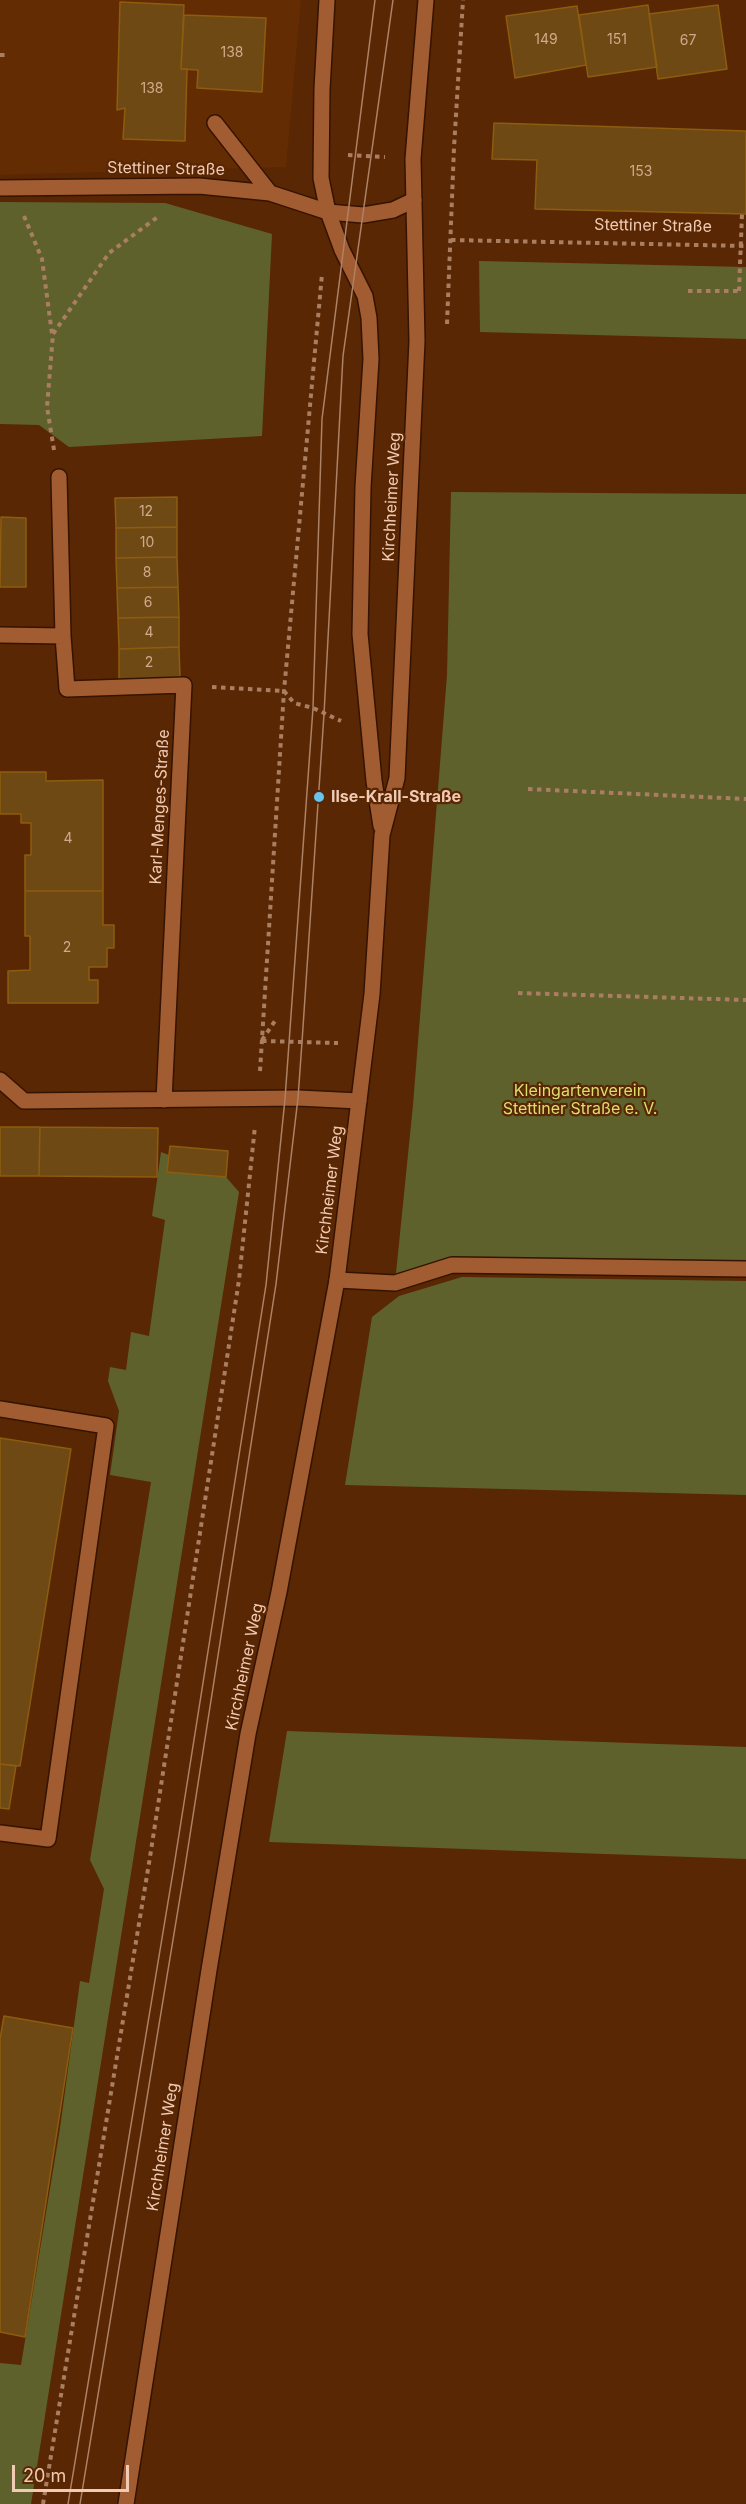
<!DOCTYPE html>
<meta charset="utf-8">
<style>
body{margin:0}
#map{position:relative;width:746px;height:2504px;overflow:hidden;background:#592703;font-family:Inter,sans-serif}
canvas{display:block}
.scale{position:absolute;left:12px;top:2465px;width:117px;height:27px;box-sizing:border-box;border:3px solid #f1cab4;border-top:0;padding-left:8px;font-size:18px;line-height:21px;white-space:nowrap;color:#f1cab4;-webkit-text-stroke:4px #592703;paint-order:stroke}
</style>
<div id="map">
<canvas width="746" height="2504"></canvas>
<div class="scale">20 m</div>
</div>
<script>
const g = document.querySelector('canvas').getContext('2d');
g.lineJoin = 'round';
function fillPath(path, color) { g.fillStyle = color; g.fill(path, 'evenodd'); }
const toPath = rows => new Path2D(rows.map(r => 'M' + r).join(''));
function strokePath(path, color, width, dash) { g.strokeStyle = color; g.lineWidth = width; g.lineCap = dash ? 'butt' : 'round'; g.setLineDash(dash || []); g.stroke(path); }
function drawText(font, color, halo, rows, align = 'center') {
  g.font = font + ' Inter,sans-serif'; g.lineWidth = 4.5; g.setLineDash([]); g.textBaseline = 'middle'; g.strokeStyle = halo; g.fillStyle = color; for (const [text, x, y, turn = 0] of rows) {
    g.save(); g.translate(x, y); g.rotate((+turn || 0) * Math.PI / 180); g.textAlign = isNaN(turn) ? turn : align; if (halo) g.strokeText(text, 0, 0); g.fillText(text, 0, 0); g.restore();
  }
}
const built = toPath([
 [0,0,301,0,286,167,0,175]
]);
const green = toPath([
 [0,202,165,203,272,234,262,436,69,447,39,425,0,424],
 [479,261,746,267,746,339,480,332],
 [451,492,746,494,746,1269,452,1265,395,1283,413,1105,447,675],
 [161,1152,169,1155,168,1172,226,1177,239,1192,31,2504,0,2504,0,2363,21,2365,60,2128,80,1981,89,1983,104,1889,90,1860,151,1482,110,1475,119,1411,108,1381,110,1367,126,1370,131,1332,149,1336,165,1220,152,1216],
 [462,1277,746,1281,746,1495,345,1485,372,1317,399,1296],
 [287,1731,746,1747,746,1859,269,1842]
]);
const building = toPath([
 [120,2,184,5,181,69,187,69,185,141,123,139,125,108,117,110,120,2],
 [648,5,657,67,588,77,579,15,648,5],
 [718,5,727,69,658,79,649,14,718,5],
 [577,6,586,65,515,78,506,16,577,6],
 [184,15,266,18,262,92,197,88,198,70,181,69,184,15],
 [494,123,746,131,746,214,535,209,537,160,492,159,494,123],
 [177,497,177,527,116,528,115,498,177,497],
 [1,517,26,518,26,587,0,587,1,517],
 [177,527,177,557,116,558,116,528,177,527],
 [177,557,178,587,117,588,116,558,177,557],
 [178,587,179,617,118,618,117,588,178,587],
 [179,617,179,647,119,649,118,618,179,617],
 [179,647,180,677,119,679,119,649,179,647],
 [0,772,46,772,46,781,103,780,103,891,25,891,25,855,31,855,31,823,21,823,21,814,0,814,0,772],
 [25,891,103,891,103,925,114,925,114,948,107,948,107,967,89,967,89,980,98,980,98,1003,8,1003,8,971,30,970,30,936,25,936,25,891],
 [0,1127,40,1127,39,1176,0,1176,0,1127],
 [40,1127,158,1128,157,1177,39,1176,40,1127],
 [170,1146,228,1151,226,1177,167,1172,170,1146],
 [0,1438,71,1449,20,1766,0,1764,0,1438],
 [0,1764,16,1766,9,1809,0,1808,0,1764],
 [4,2016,73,2028,25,2337,0,2332,0,2039,4,2016]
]);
const path = toPath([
 [0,55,8,55],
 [348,155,385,157],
 [24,216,42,259,52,334],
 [451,240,746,246],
 [688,291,739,291],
 [447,324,454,148,463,0],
 [54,450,47,407,53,334,109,253,159,216],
 [212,687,284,691,294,703,313,708,341,721],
 [528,789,746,799],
 [518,993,746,1000],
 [262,1040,277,1018],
 [262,1041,338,1043],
 [260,1071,284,691,322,274],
 [43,2504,150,1857,239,1280,255,1126]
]);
const service = toPath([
 [215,123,270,193],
 [0,188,199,186,270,193,328,212],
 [337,1280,395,1283,452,1265,746,1269],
 [0,1409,106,1426,48,1839,0,1833]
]);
const minor = toPath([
 [328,212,363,215,393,210,414,200],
 [59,477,63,636],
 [0,635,63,636,67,689,184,685,164,1100],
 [0,1080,24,1101,298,1098,359,1101]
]);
const tertiary = toPath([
 [327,0,322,89,321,178,328,212,342,250,365,296,369,318,371,359,363,487,360,634,374,781,381,826],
 [126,2504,209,1970,248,1734,279,1592,337,1280,372,994,382,835,397,778,417,341,413,159,426,0]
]);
const tram = toPath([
 [68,2504,174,1866,266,1285,285,1099,313,708,322,419,375,0],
 [80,2504,185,1867,276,1284,298,1098,302,1042,324,714,343,356,393,0]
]);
const pathBridge = toPath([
 [739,291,742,214]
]);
const markers = [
 [319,797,6,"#67c4ef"]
];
const numberNames = [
 ["149",546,40],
 ["151",617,40],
 ["67",688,41],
 ["138",232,53],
 ["138",152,89],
 ["153",641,172],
 ["12",146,512],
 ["10",147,543],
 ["8",147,573],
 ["6",148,603],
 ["4",149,633],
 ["2",149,663],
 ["4",68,839],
 ["2",67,948]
];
const streetNames = [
 ["Stettiner Straße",166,169,1],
 ["Stettiner Straße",653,226,1],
 ["Kirchheimer Weg",392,497,-87],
 ["Karl-Menges-Straße",160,807,-87],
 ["Kirchheimer Weg",330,1190,-83],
 ["Kirchheimer Weg",245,1667,-78],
 ["Kirchheimer Weg",163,2147,-81]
];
const poiNames = [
 ["Ilse-Krall-Straße",331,797]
];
const parkNames = [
 ["Kleingartenverein",580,1091],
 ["Stettiner Straße e. V.",580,1109]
];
fillPath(built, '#632c02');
fillPath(green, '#5f612c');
fillPath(building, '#6f4914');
strokePath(building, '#8e5c0e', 1.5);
strokePath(service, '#351300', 18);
strokePath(minor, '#351300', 18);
strokePath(tertiary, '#351300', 18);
strokePath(path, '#aa7e62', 4, [4.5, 4.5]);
strokePath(service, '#a15c32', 15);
strokePath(minor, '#a15c32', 15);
strokePath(tertiary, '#a15c32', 15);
strokePath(tram, '#ae8266', 1.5);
strokePath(pathBridge, '#aa7e62', 4, [4.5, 4.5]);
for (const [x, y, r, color] of markers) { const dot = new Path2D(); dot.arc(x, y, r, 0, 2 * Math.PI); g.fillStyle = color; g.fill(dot); strokePath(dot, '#592703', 2); }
drawText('14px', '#d0aa8c', null, numberNames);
drawText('16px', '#f1cab4', '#592703', streetNames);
drawText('bold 16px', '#f1cab4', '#592703', poiNames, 'left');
drawText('16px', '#dcdf70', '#592703', parkNames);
</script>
